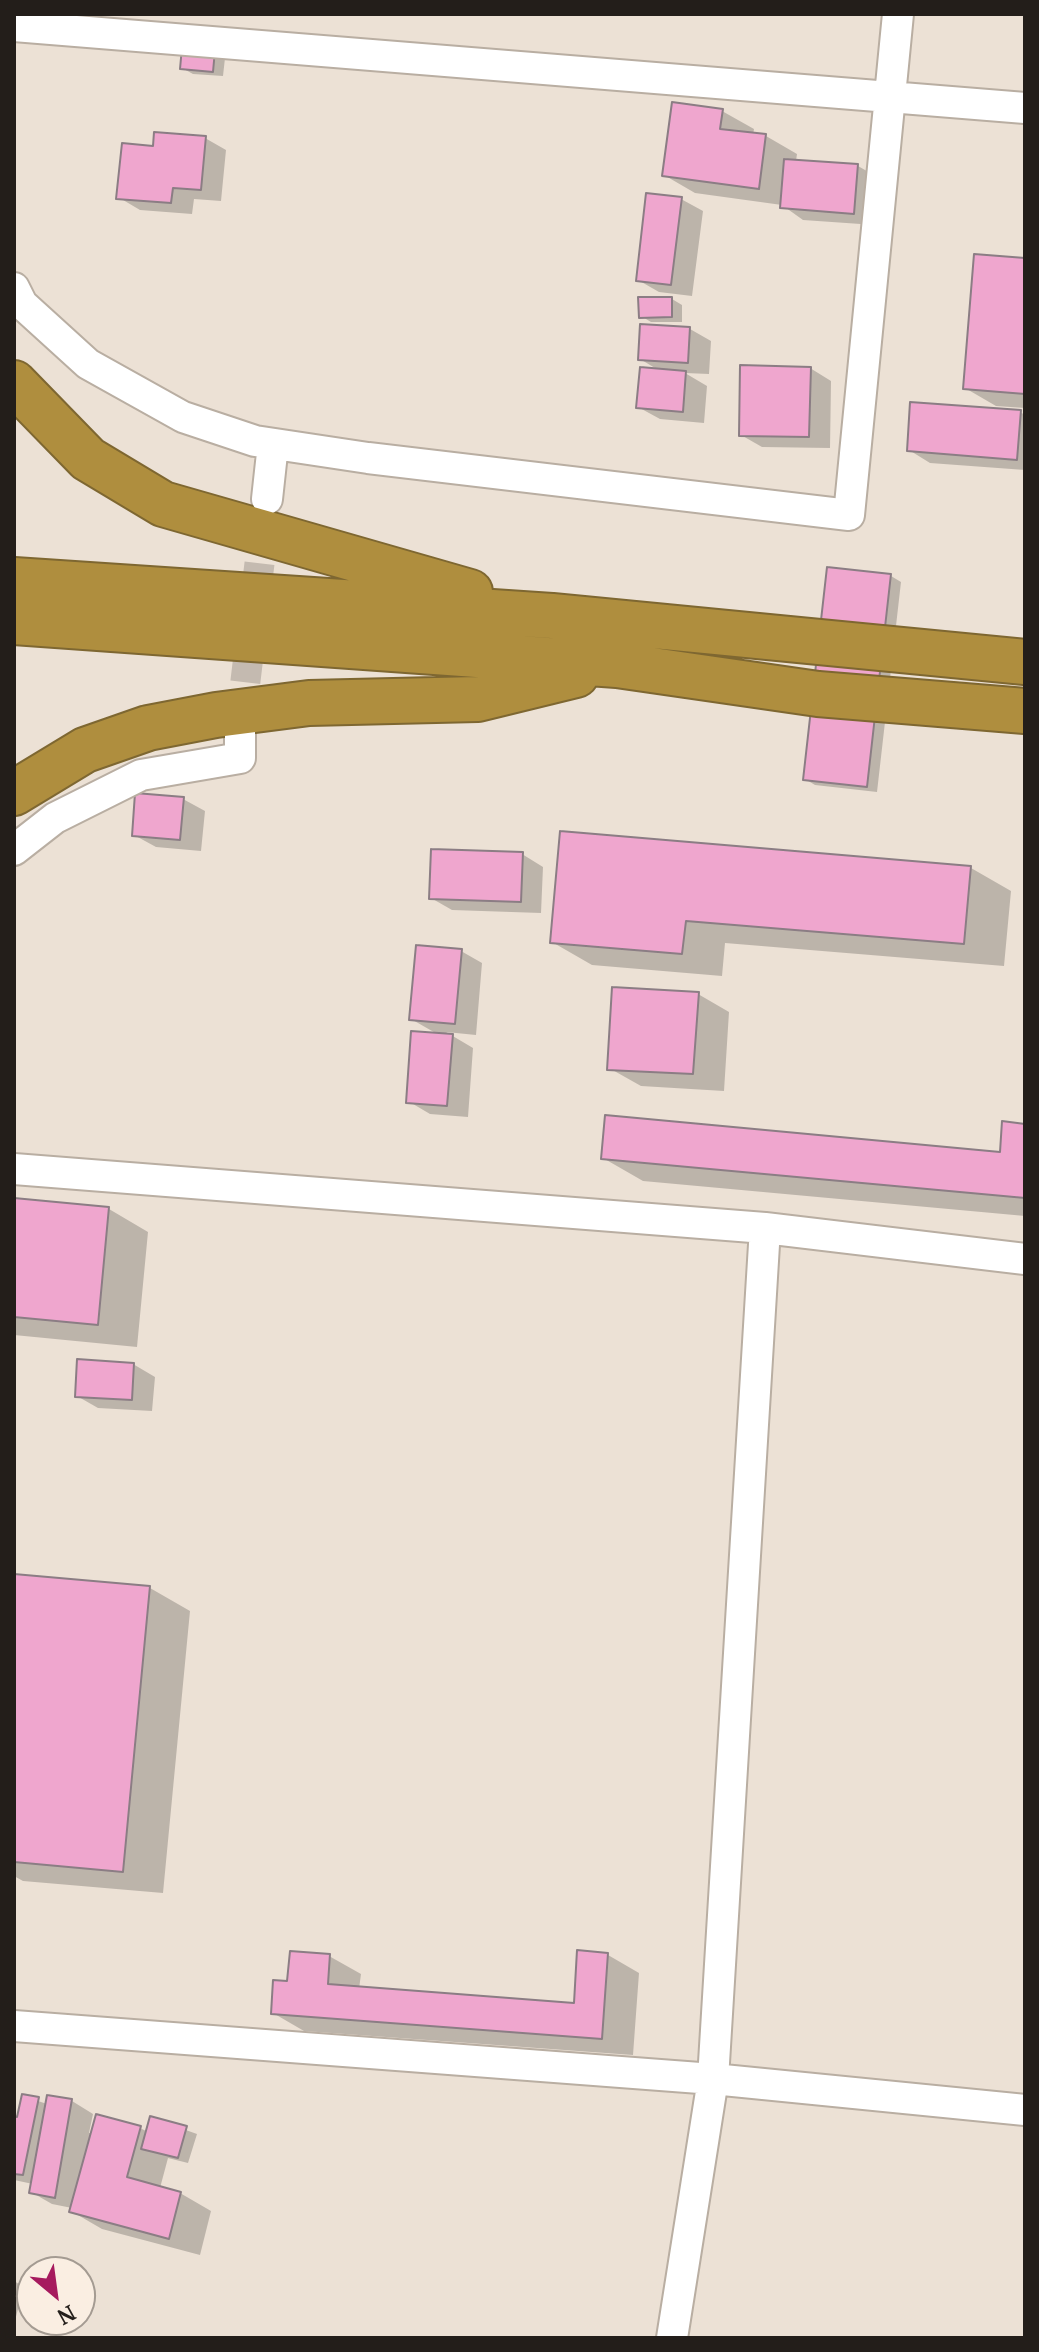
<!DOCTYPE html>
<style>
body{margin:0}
#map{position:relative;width:1039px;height:2352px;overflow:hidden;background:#ece1d5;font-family:"PT Serif",serif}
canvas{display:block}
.frame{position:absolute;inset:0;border:16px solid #231e1a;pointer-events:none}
.north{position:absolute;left:16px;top:2256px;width:80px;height:80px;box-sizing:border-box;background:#faeee2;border:2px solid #a49b92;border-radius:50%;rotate:151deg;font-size:22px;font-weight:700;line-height:32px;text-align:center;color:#231e1a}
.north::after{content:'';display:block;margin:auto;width:28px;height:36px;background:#a61a5e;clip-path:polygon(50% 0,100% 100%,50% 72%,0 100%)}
</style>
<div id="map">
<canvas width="1039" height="2352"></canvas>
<div class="frame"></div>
<div class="north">N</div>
</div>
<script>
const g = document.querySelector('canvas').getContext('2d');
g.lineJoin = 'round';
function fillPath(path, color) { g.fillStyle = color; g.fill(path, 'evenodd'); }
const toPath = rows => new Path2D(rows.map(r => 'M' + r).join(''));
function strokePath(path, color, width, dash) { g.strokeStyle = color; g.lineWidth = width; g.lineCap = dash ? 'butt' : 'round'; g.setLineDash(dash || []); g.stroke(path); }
const shadow = toPath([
 [184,49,225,58,223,76,193,74,182,68],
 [722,111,754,129,753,135,766,136,797,154,796,161,858,166,879,178,875,225,803,220,782,205,695,193,664,175],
 [205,138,226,150,221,201,194,199,192,214,140,210,118,197,155,148],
 [681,199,703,211,692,296,659,292,638,280],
 [1025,260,1025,408,996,406,965,388],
 [672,299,682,305,682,322,651,322,641,316],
 [690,329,711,341,709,374,685,373,707,386,704,423,660,419,638,407,660,371,640,359],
 [810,368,831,381,830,448,762,447,741,435],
 [1020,412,1025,415,1025,470,930,463,909,450],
 [891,576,901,582,877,792,815,785,805,779],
 [183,799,205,811,201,851,156,847,134,835],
 [522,854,543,867,541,913,452,910,431,898],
 [971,868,1011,891,1004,966,725,943,722,976,592,965,552,942],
 [461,951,482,963,476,1035,446,1032,473,1048,468,1117,430,1114,408,1101,439,1035,411,1019],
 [698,994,729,1012,724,1091,641,1086,609,1068],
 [1025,1126,1025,1216,643,1181,603,1158,1001,1154],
 [14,1200,109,1209,148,1232,137,1347,14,1335],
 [133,1364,155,1377,152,1411,98,1408,77,1396],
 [14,1576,150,1588,190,1611,163,1893,23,1881,14,1876],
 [608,1955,639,1973,633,2055,304,2031,273,2013,289,1983,329,1956,361,1974,359,1989,575,2005],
 [23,2096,47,2104,72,2101,93,2114,89,2133,92,2133,140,2128,148,2132,152,2118,197,2134,188,2163,168,2158,160,2188,180,2193,211,2211,200,2255,102,2229,71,2211,72,2208,52,2204,31,2192,33,2184,14,2180,14,2118,19,2119],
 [14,2281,24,2287,14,2324]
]);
const building = toPath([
 [182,47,215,50,213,72,180,69,182,47],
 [672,102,723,109,720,129,766,134,759,189,662,176,672,102],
 [154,132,206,136,201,190,173,188,171,203,116,199,122,143,153,146,154,132],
 [784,159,858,164,854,214,780,208,784,159],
 [646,193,682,197,671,285,636,281,646,193],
 [974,254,1025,258,1025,394,963,389,974,254],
 [638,297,672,297,672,317,639,318,638,297],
 [640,324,690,327,688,363,638,360,640,324],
 [740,365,811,367,809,437,739,436,740,365],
 [640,367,686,371,683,412,636,408,640,367],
 [910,402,1021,410,1017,460,907,451,910,402],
 [827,567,891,574,867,787,803,780,827,567],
 [135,793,184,797,180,840,132,836,135,793],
 [560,831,971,866,964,944,686,921,682,954,550,943,560,831],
 [431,849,523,852,521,902,429,899,431,849],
 [416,945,462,949,455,1024,409,1020,416,945],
 [612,987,699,992,693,1074,607,1070,612,987],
 [411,1031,453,1034,447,1106,406,1103,411,1031],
 [605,1115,1000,1152,1002,1121,1025,1124,1025,1198,601,1159,605,1115],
 [14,1198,109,1207,98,1325,14,1317,14,1198],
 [77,1359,134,1363,132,1400,75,1397,77,1359],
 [14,1574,150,1586,123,1872,14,1862,14,1574],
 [577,1950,608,1953,602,2039,271,2014,273,1980,287,1981,290,1951,330,1954,328,1984,574,2003,577,1950],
 [22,2094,39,2097,23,2175,14,2174,14,2116,17,2117,22,2094],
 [47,2095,72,2099,55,2198,29,2193,47,2095],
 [96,2114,141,2126,127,2177,181,2192,169,2239,69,2212,96,2114],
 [150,2116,187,2126,178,2158,141,2149,150,2116]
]);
const minorTunnel = toPath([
 [240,727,265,517]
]);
const minor = toPath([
 [14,26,1025,108],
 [14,288,22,304,88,364,183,417,255,441,368,458,849,515,898,14],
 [267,499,273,444],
 [14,850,55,818,141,775,240,758,240,731],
 [14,1169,765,1228,1025,1259],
 [14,2026,713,2079,1025,2110],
 [672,2338,713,2079,765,1228]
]);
const motorway = toPath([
 [14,383,88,459,163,504,470,592],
 [14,580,552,616,1025,662],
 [14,622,617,665,818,694,1025,711],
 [14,793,85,750,148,728,216,715,309,703,478,699,576,675]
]);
fillPath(shadow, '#0003');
fillPath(building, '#efa6ce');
strokePath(building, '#8b7d84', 2);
strokePath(minorTunnel, '#c4bab0', 30, [30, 15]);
strokePath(minor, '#b9aea2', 34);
strokePath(motorway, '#7e6731', 48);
strokePath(minor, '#fff', 30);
strokePath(motorway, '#af8e3e', 44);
</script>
